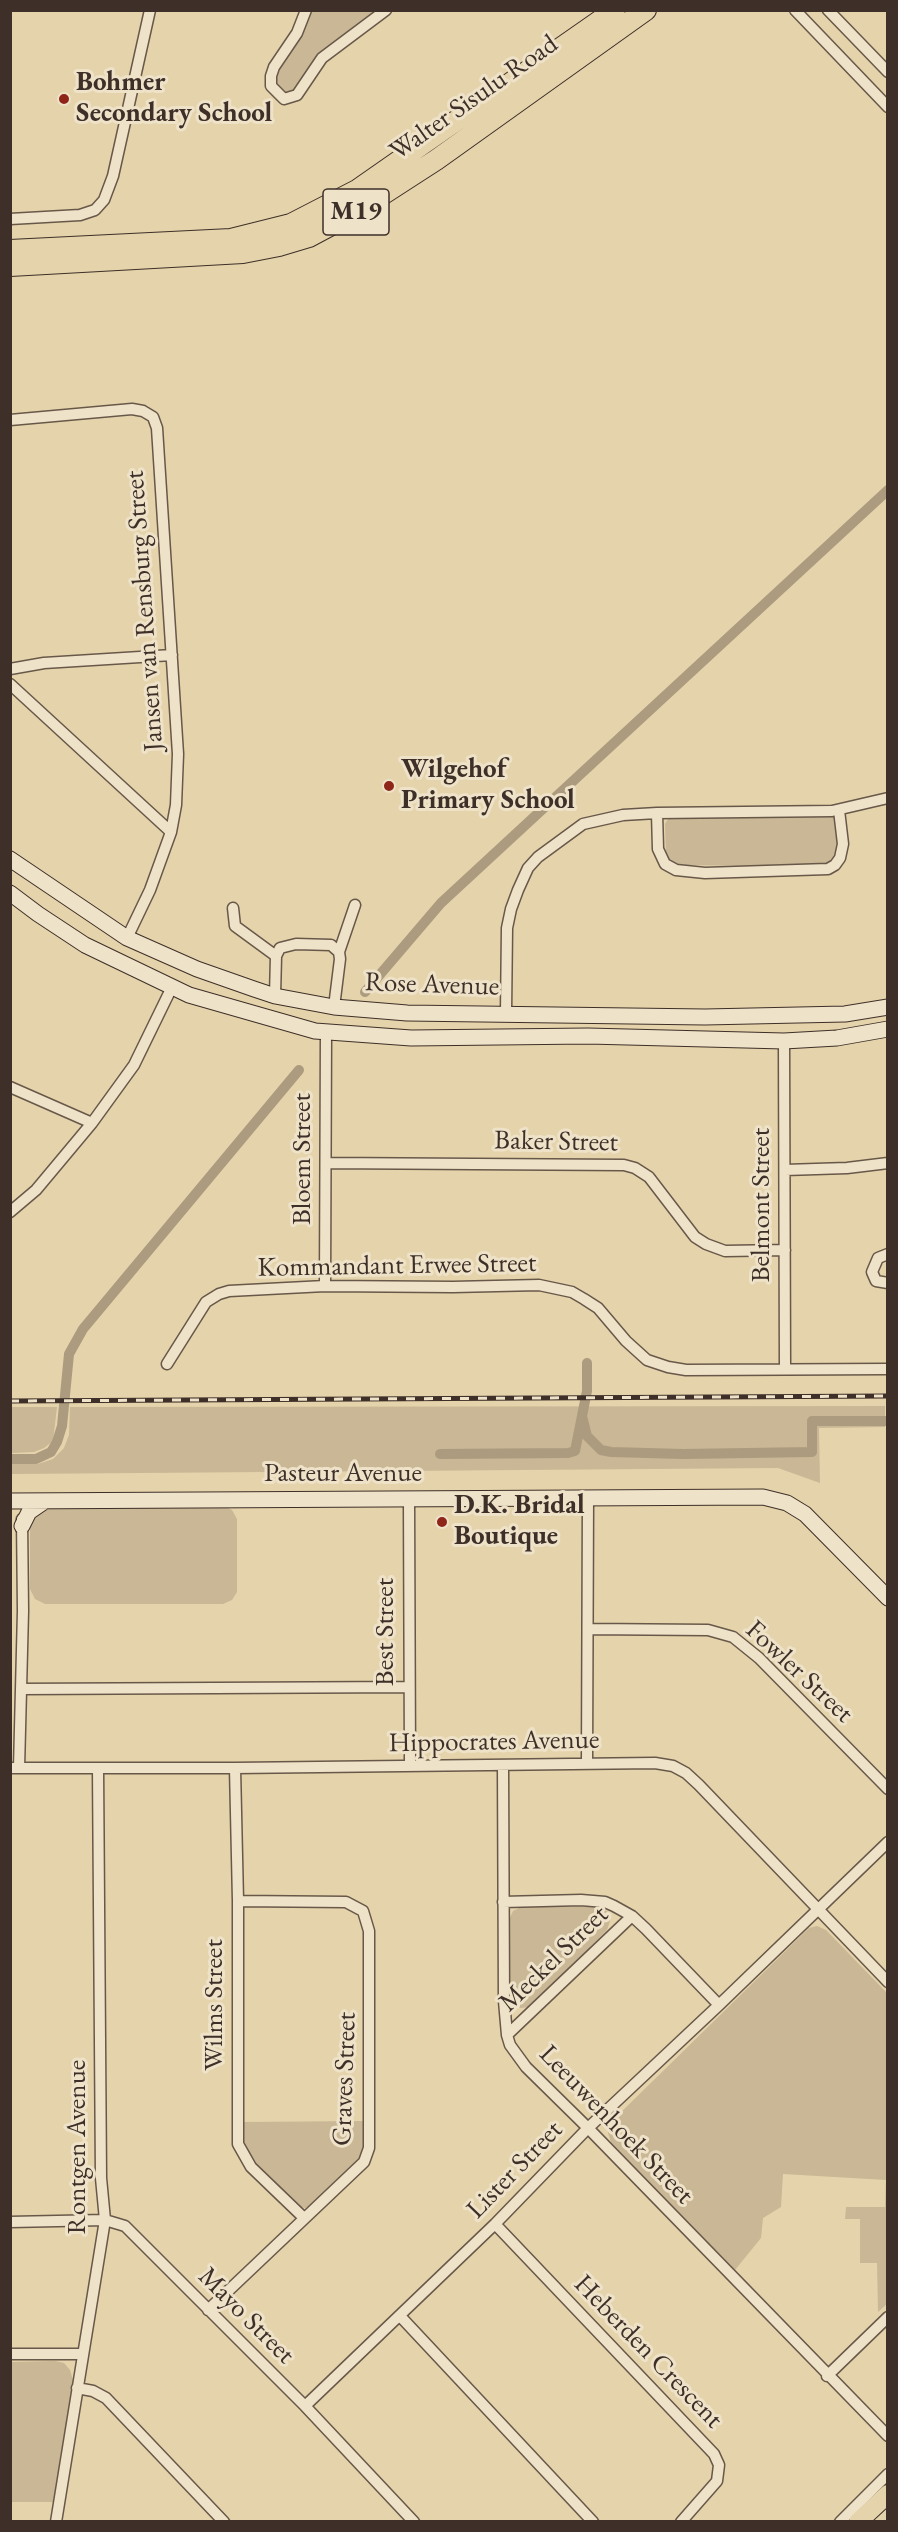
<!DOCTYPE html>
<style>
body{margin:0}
#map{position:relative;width:898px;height:2532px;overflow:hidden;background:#e5d3ab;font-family:"EB Garamond",serif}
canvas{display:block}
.frame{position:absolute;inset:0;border:12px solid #3e2f28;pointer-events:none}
</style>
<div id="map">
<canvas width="898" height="2532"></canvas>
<div class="frame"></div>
</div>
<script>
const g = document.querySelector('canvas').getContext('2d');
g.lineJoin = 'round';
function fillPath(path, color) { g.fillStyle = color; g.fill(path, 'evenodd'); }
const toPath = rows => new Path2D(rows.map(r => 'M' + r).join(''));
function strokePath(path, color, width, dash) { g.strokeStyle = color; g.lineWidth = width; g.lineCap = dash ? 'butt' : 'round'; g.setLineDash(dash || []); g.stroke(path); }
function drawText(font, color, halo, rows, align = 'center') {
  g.font = font + ' "EB Garamond",serif'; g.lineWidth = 6; g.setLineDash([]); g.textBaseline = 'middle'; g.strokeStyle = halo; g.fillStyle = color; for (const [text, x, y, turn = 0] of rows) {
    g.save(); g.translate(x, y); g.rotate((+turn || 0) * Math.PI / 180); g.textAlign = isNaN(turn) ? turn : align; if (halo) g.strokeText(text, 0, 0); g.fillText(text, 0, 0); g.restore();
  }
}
const green = toPath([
 [311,11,381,11,317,55,303,83,288,96,281,92,276,81,278,71,309,18],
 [831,815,836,818,842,846,834,861,825,867,679,865,669,861,666,854,665,824,668,819,675,817],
 [885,1406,885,1427,819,1428,820,1483,778,1468,11,1474,11,1464,38,1464,53,1459,64,1448,69,1435,70,1407],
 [11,1407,57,1407,53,1441,44,1448,34,1452,11,1453],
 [222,1505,232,1510,237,1519,237,1592,232,1600,223,1604,45,1604,35,1599,30,1589,30,1526,34,1515,48,1508],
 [523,1906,601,1907,608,1912,610,1921,607,1930,531,2007,520,2008,513,2005,509,1995,508,1922,513,1911],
 [817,1926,826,1930,887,1993,888,2303,878,2312,877,2263,860,2263,860,2219,845,2219,846,2207,885,2207,886,2180,783,2174,781,2207,763,2218,761,2238,735,2270,611,2142,608,2133,612,2121,809,1928],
 [367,2121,367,2141,358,2164,314,2205,305,2208,295,2205,252,2161,245,2150,242,2137,243,2122],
 [55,2361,64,2363,70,2370,73,2380,54,2502,11,2502,10,2362]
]);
const canal = toPath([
 [365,992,441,903,888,490],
 [582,1416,587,1436,601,1450,611,1452,683,1454,812,1452,812,1421,888,1421],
 [440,1454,568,1453,575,1451,587,1391,587,1363],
 [10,1459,36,1459,51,1452,57,1442,62,1426,69,1354,83,1329,299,1070]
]);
const street = toPath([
 [306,10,297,33,274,67,271,76,271,86,284,99,297,95,322,58,386,10],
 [795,10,888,107],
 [828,10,888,72],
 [10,219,80,215,95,210,104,200,113,176,150,10],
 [10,420,132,409,143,411,153,417,157,428,178,754,176,805,171,832,150,890,127,938],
 [10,669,44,663,172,655],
 [10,684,171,832],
 [657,813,658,849,665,864,676,870,705,873,828,869,835,865,840,858,843,844,839,810],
 [233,908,235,926,276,956],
 [339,952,355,905],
 [275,996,276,956,280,948,296,944,331,945,339,952,340,959,334,1007],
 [506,1013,507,928,511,909,518,890,528,868,538,857,583,824,623,815,657,813,832,811,888,798],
 [784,1041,785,1369],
 [10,1087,92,1123],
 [326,1163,624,1165,635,1168,649,1177,695,1237,706,1244,725,1251,785,1250],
 [785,1170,847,1168,888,1163],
 [10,1212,36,1190,92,1123,134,1065,172,987],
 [888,1254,878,1258,872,1272,876,1281,888,1283],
 [325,1286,326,1032],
 [167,1364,206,1302,219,1294,229,1291,325,1286,453,1287,539,1285,572,1292,584,1299,598,1308,626,1341,647,1360,668,1367,686,1370,888,1369],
 [409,1500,410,1765],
 [588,1629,708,1630,733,1637,759,1658,888,1789],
 [21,1689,409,1687],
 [587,1763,588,1497],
 [503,1765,504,2001,507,2035,510,2045,526,2067,588,2128,888,2436],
 [10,1768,235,1768,655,1763,673,1766,686,1773,699,1785,888,1982],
 [19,1768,23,1611,22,1519],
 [235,1768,238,1901,238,2144,251,2167,303,2217],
 [503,1902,581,1900,605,1902,614,1906,632,1916,646,1929,719,2005],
 [507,2035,632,1916],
 [10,2222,105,2220,125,2226,305,2406,414,2522],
 [495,2224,714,2454,719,2465,717,2481,681,2522],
 [208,2310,364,2162,369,2148,369,1931,363,1911,346,1902,238,1901],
 [400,2316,593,2522],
 [10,2354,82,2354],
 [827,2376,888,2317],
 [77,2388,93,2391,106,2398,224,2522],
 [305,2406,495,2224,588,2128,719,2005,888,1842],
 [56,2522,105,2220,101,2178,98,1768],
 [840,2522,888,2474]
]);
const secondary = toPath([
 [10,859,127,938,197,969,254,989,275,996,334,1007,407,1013,705,1017,845,1014,888,1007],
 [10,893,38,914,85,945,189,995,315,1031,411,1038,588,1036,784,1041,837,1038,888,1029],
 [10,1501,763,1497,787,1503,805,1514,888,1598],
 [22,1526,29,1512,45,1501]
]);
const primary = toPath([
 [858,2522,888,2494]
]);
const highway = toPath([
 [10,250,231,239,291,224,357,190,615,10],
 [10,266,243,253,279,246,309,237,354,213,436,160,646,10]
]);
const rail = toPath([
 [10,1401,888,1396]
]);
const markers = [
 [64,99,6,"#8f2418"],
 [389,786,6,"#8f2418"],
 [442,1522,6,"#8f2418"]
];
const shields = [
 [356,212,66]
];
const shieldNames = [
 ["M19",356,212]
];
const poiNames = [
 ["Bohmer",76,83],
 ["Secondary School",76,114],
 ["Wilgehof",401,770],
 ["Primary School",401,801],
 ["D.K. Bridal",454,1506],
 ["Boutique",454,1537]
];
const streetNames = [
 ["Walter Sisulu Road",474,98,-35],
 ["Jansen van Rensburg Street",145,611,-94],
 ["Rose Avenue",432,985,2],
 ["Baker Street",556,1142,1],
 ["Bloem Street",303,1159,-90],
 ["Belmont Street",762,1205,-90],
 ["Kommandant Erwee Street",397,1266,-1],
 ["Pasteur Avenue",343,1474],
 ["Best Street",386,1632,-90],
 ["Fowler Street",799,1672,43],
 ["Hippocrates Avenue",494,1742,-1],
 ["Meckel Street",554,1959,-44],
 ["Wilms Street",215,2005,-90],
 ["Graves Street",345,2079,-88],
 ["Leeuwenhoek Street",616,2125,46],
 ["Rontgen Avenue",78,2147,-90],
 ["Lister Street",515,2170,-46],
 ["Mayo Street",246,2316,45],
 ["Heberden Crescent",648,2352,46]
];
fillPath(green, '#c9b795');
strokePath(canal, '#ac9b7e', 10);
strokePath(street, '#685849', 13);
strokePath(secondary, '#3e2f28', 17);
strokePath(primary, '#3e2f28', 20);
strokePath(highway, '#3e2f28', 22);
strokePath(street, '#eee2c8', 10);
strokePath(secondary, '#eee2c8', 15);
strokePath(primary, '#e5d3ab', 18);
strokePath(highway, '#e5d3ab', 20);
strokePath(rail, '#3e2f28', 5);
strokePath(rail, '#eee2c8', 3, [9]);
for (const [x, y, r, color] of markers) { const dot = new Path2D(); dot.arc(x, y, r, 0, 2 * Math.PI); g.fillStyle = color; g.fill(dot); strokePath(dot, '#eee2c8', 2); }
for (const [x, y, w] of shields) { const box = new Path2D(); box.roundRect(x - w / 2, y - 23, w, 46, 4.5); g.fillStyle = '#eee2c8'; g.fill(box); strokePath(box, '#3e2f28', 1.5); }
drawText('bold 26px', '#3e2f28', null, shieldNames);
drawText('bold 27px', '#3e2f28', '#eee2c8', poiNames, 'left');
drawText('27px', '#3e2f28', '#eee2c8', streetNames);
</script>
